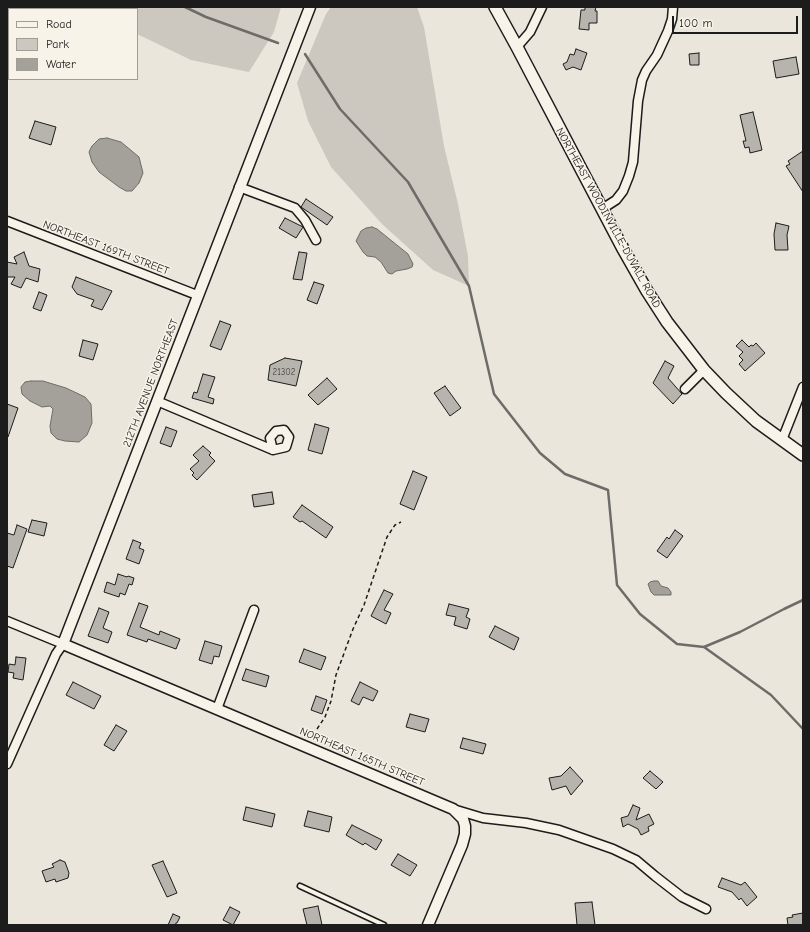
<!DOCTYPE html>
<style>
body{margin:0}
#map{position:relative;width:810px;height:932px;overflow:hidden;background:#eae6dc;font-family:"Comic Neue",sans-serif}
canvas{display:block}
.frame{position:absolute;inset:0;border:8px solid #1c1c1c;pointer-events:none}
.legend{position:absolute;left:8px;top:8px;width:130px;height:72px;box-sizing:border-box;background:#f7f3e8;border:1px solid #9f9d96;margin:0;padding:5px 7px;list-style:none;font-size:12px;color:#1c1c1c}
.legend li{display:flex;align-items:center;gap:8px;height:20px}
.legend b{width:20px;border:1px solid #9f9d96}
.scale{position:absolute;left:672px;top:16px;width:126px;height:18px;box-sizing:border-box;border:2px solid #1c1c1c;border-top:0;padding-left:5px;font-size:12px;line-height:14px;white-space:nowrap;color:#1c1c1c;-webkit-text-stroke:3px #f7f3e8;paint-order:stroke}
</style>
<div id="map">
<canvas width="810" height="932"></canvas>
<div class="frame"></div>
<ul class="legend">
<li><b style="height:5px;background:#f7f3e8"></b>Road</li>
<li><b style="height:11px;background:#ccc8c0"></b>Park</li>
<li><b style="height:11px;background:#a3a19a"></b>Water</li>
</ul>
<div class="scale">100 m</div>
</div>
<script>
const g = document.querySelector('canvas').getContext('2d');
g.lineJoin = 'round';
function fillPath(path, color) { g.fillStyle = color; g.fill(path, 'evenodd'); }
const toPath = rows => new Path2D(rows.map(r => 'M' + r).join(''));
function strokePath(path, color, width, dash) { g.strokeStyle = color; g.lineWidth = width; g.lineCap = dash ? 'butt' : 'round'; g.setLineDash(dash || []); g.stroke(path); }
function drawText(font, color, halo, rows, align = 'center') {
  g.font = font + ' "Comic Neue",sans-serif'; g.lineWidth = 3; g.setLineDash([]); g.textBaseline = 'middle'; g.strokeStyle = halo; g.fillStyle = color; for (const [text, x, y, turn = 0] of rows) {
    g.save(); g.translate(x, y); g.rotate((+turn || 0) * Math.PI / 180); g.textAlign = isNaN(turn) ? turn : align; if (halo) g.strokeText(text, 0, 0); g.fillText(text, 0, 0); g.restore();
  }
}
const green = toPath([
 [99,7,281,7,274,32,249,72,191,60,137,34,137,9,101,9],
 [331,7,417,7,424,27,444,146,458,204,468,256,469,286,433,270,382,224,331,167,308,121,297,83,326,14]
]);
const water = toPath([
 [107,138,121,142,139,157,143,173,139,183,132,191,126,191,119,187,99,172,92,162,89,152,92,146,99,139,107,138],
 [372,227,377,229,408,254,413,264,412,267,407,269,396,271,392,274,388,273,381,262,375,257,367,256,363,252,356,241,361,231,366,228,372,227],
 [31,381,43,381,66,388,85,397,91,404,92,423,87,435,79,442,65,441,57,439,51,433,50,426,53,409,50,406,42,407,30,401,22,394,21,387,25,382,31,381],
 [654,581,658,581,661,586,668,588,671,592,671,595,654,595,651,592,648,584,650,582,654,581]
]);
const stream = toPath([
 [185,7,206,17,278,43],
 [305,54,340,109,408,182,469,286,494,394,540,453,565,474,608,490,617,585,640,614,677,644,704,647,771,695,803,729],
 [704,647,740,632,784,609,803,600]
]);
const building = toPath([
 [585,7,596,7,595,11,597,11,597,23,589,23,589,30,579,29,581,10,585,10,585,7],
 [576,49,587,53,581,70,573,67,566,70,563,64,567,62,570,54,574,55,576,49],
 [699,53,699,65,690,65,689,54,699,53],
 [796,57,799,74,776,78,773,61,796,57],
 [753,112,762,150,750,153,749,147,745,148,743,141,746,141,740,115,753,112],
 [35,121,56,127,51,145,29,138,35,121],
 [803,151,803,192,786,166,790,164,788,161,803,151],
 [306,199,333,217,327,225,301,207,306,199],
 [285,218,303,227,296,238,279,228,285,218],
 [776,223,789,226,787,235,788,250,775,250,774,234,776,223],
 [24,252,29,266,40,269,38,282,26,278,21,288,11,284,15,277,7,277,7,262,17,264,14,257,24,252],
 [299,252,307,253,302,280,293,279,299,252],
 [76,277,112,291,102,310,91,306,94,300,77,294,72,287,76,277],
 [314,282,324,285,317,304,307,300,314,282],
 [39,292,47,295,41,311,33,308,39,292],
 [220,321,231,325,221,350,210,346,220,321],
 [83,340,98,344,93,360,79,356,83,340],
 [742,340,749,347,751,345,753,346,756,343,765,353,745,371,739,364,743,360,739,356,743,352,736,346,742,340],
 [285,358,302,361,296,386,268,380,270,365,285,358],
 [665,361,674,366,668,378,682,394,673,404,653,383,665,361],
 [203,374,215,377,208,397,214,399,213,404,192,398,194,392,197,393,203,374],
 [327,378,337,389,318,405,308,395,327,378],
 [445,386,461,408,450,416,434,393,445,386],
 [7,404,18,408,8,437,7,437,7,404],
 [315,424,329,428,322,454,308,450,315,424],
 [166,427,177,431,171,447,160,443,166,427],
 [203,446,211,453,209,455,215,461,197,480,192,475,194,473,190,469,199,461,193,455,203,446],
 [413,471,427,477,414,510,400,504,413,471],
 [272,492,274,504,254,507,252,495,272,492],
 [302,505,333,527,326,538,302,521,300,522,293,517,302,505],
 [32,520,47,523,44,536,28,532,32,520],
 [17,525,27,529,13,568,7,566,7,533,14,535,17,525],
 [675,530,683,536,667,558,657,551,667,537,669,539,675,530],
 [133,540,141,543,139,548,144,550,139,564,126,559,133,540],
 [118,574,127,577,128,576,134,578,132,585,129,584,125,595,120,593,119,597,104,592,107,582,115,585,118,574],
 [384,590,393,594,384,610,391,613,386,624,371,616,384,590],
 [139,603,148,606,140,627,159,635,160,631,180,639,176,649,148,639,147,642,127,635,139,603],
 [449,604,469,609,466,617,470,619,467,629,454,625,456,617,446,615,449,604],
 [99,608,109,612,103,628,112,632,108,643,88,636,99,608],
 [495,626,519,638,514,650,489,637,495,626],
 [205,641,222,646,219,657,214,656,212,664,199,660,205,641],
 [304,649,326,657,321,670,299,662,304,649],
 [16,657,26,658,23,680,13,678,14,673,8,672,9,664,15,665,16,657],
 [246,669,269,676,266,687,242,680,246,669],
 [73,682,101,696,94,709,66,695,73,682],
 [360,682,378,691,373,701,363,697,359,705,351,701,360,682],
 [316,696,327,700,322,714,311,710,316,696],
 [410,714,429,719,425,732,406,727,410,714],
 [116,725,127,731,114,751,104,745,116,725],
 [463,738,486,744,483,754,460,748,463,738],
 [570,767,583,781,571,795,566,786,552,790,549,778,561,776,570,767],
 [650,771,663,782,656,789,643,778,650,771],
 [633,805,640,808,636,820,649,814,654,824,648,827,649,831,641,835,638,829,628,824,623,827,621,818,628,816,633,805],
 [246,807,275,814,272,827,243,820,246,807],
 [308,811,332,817,329,832,304,826,308,811],
 [352,825,382,840,376,850,365,843,363,845,346,835,352,825],
 [398,854,417,865,410,876,391,865,398,854],
 [60,860,65,862,69,873,68,878,56,882,55,879,46,882,42,871,54,867,52,864,60,860],
 [163,861,177,893,167,897,152,865,163,861],
 [722,878,741,885,745,882,757,897,747,906,741,898,739,900,732,892,718,887,722,878],
 [592,902,595,925,577,925,575,903,592,902],
 [318,906,322,925,307,925,303,909,318,906],
 [230,907,240,912,233,925,223,920,230,907],
 [803,913,803,925,788,925,787,918,793,917,792,915,803,913],
 [173,914,180,917,177,923,176,923,175,925,168,925,173,914]
]);
const path = toPath([
 [317,729,325,717,331,701,336,675,353,629,364,605,387,537,395,525,401,522]
]);
const service = toPath([
 [300,886,384,925]
]);
const minor = toPath([
 [517,47,530,32,542,7],
 [239,187,295,208,305,220,316,240],
 [602,209,616,200,623,191,629,176,633,162,638,101,642,80,646,71,657,55,668,31,672,19,673,7],
 [7,221,197,295],
 [685,389,704,370],
 [157,401,273,450,286,447,289,437,284,430,276,431,270,438,273,450],
 [782,440,803,387],
 [7,621,63,644,56,654,7,764],
 [217,709,254,610],
 [453,809,483,818,526,823,559,830,613,849,636,860,655,876,682,897,706,909]
]);
const tertiary = toPath([
 [310,7,63,644,453,809,463,819,465,826,465,834,462,845,428,925]
]);
const secondary = toPath([
 [495,7,517,47,622,247,647,291,667,322,704,370,726,393,756,421,803,455]
]);
const numberNames = [
 ["21302",284,372]
];
const streetNames = [
 ["NORTHEAST WOODINVILLE-DUVALL ROAD",608,218,61],
 ["NORTHEAST 169TH STREET",106,248,21],
 ["212TH AVENUE NORTHEAST",151,383,-69],
 ["NORTHEAST 165TH STREET",362,757,23]
];
fillPath(green, '#ccc8c0');
fillPath(water, '#a3a19a');
strokePath(water, '#6d6c68', 1);
strokePath(stream, '#6d6c68', 2.5);
fillPath(building, '#b6b4ac');
strokePath(building, '#1c1c1c', 1);
strokePath(service, '#1c1c1c', 7);
strokePath(minor, '#1c1c1c', 11);
strokePath(tertiary, '#1c1c1c', 13);
strokePath(secondary, '#1c1c1c', 14);
strokePath(path, '#1c1c1c', 1.5, [4, 3]);
strokePath(service, '#f7f3e8', 4);
strokePath(minor, '#f7f3e8', 8);
strokePath(tertiary, '#f7f3e8', 10);
strokePath(secondary, '#f7f3e8', 11);
drawText('9px', '#424240', null, numberNames);
drawText('11px', '#1c1c1c', '#f7f3e8', streetNames);
</script>
